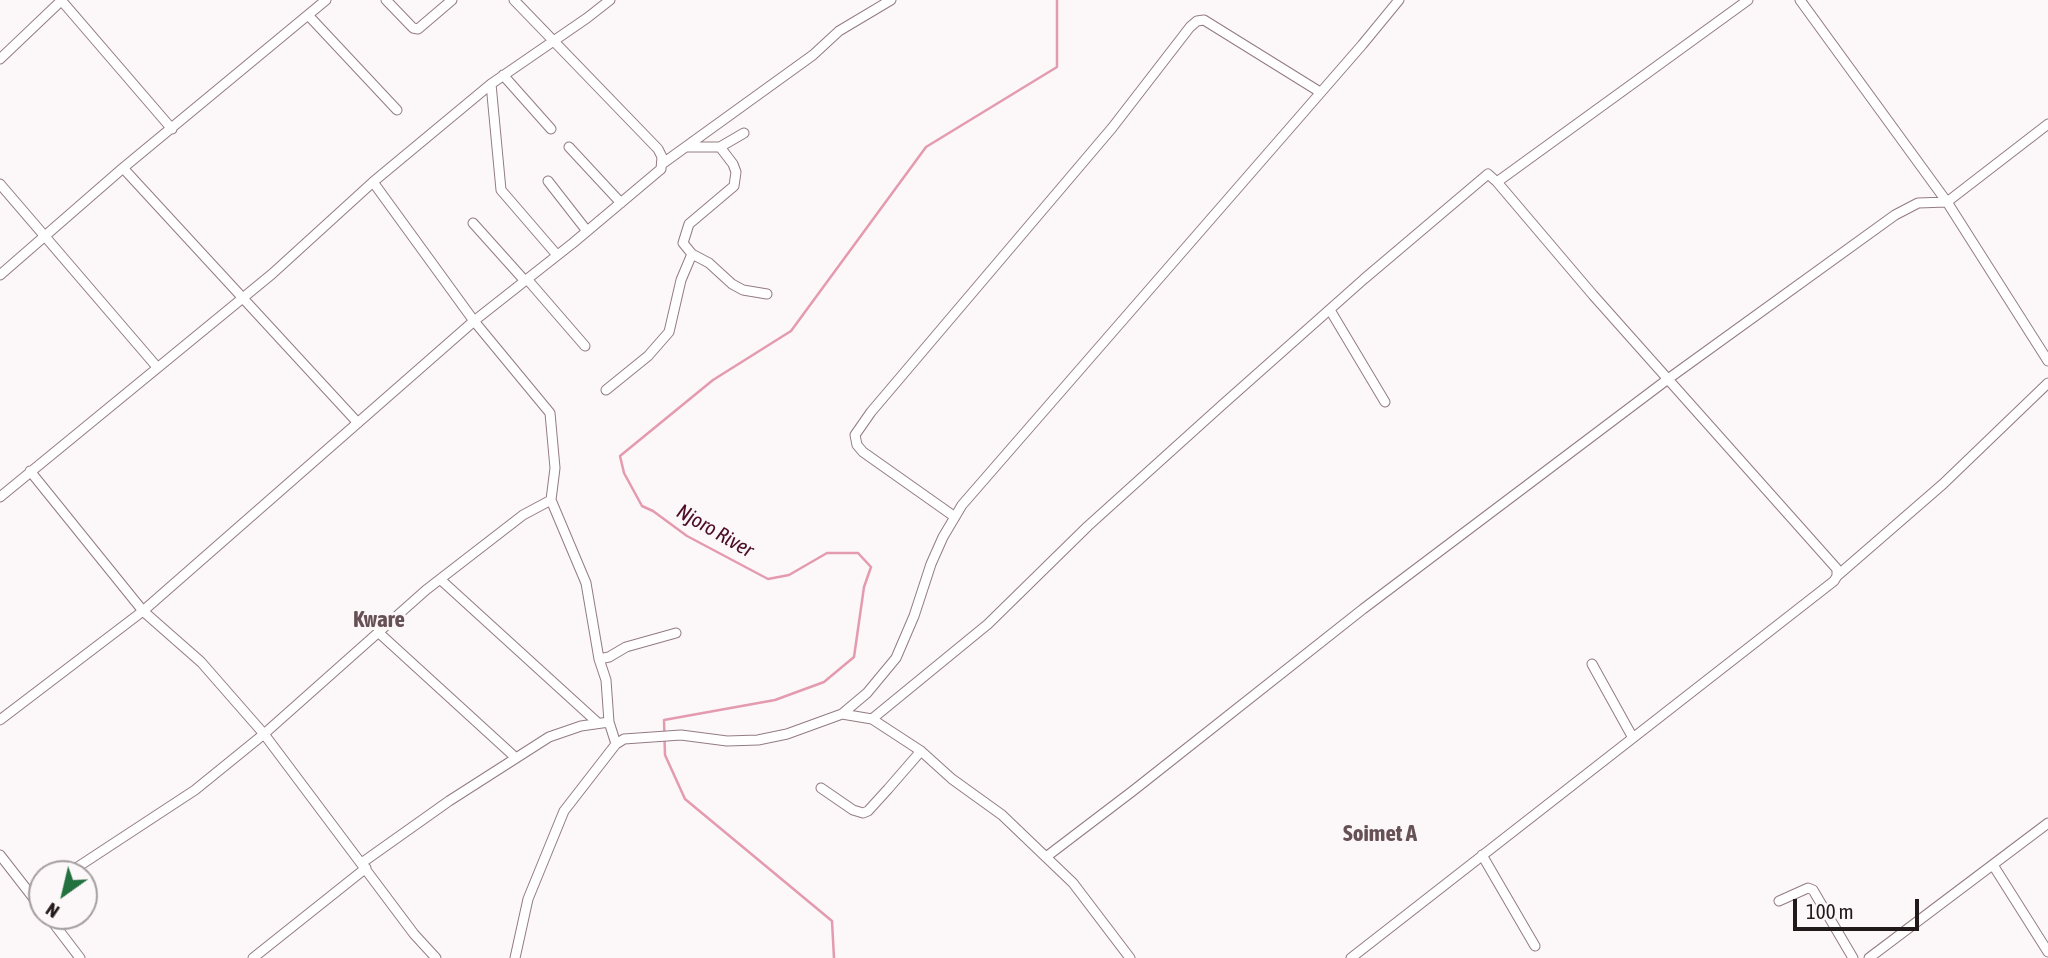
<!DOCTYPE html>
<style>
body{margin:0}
#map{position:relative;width:2048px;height:958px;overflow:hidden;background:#fcf7f8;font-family:"Asap Condensed",sans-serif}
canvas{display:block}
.north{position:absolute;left:28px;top:860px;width:70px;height:70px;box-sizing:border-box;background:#fcf7f8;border:2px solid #a59ea0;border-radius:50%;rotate:214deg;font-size:19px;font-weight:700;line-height:28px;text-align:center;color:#22191b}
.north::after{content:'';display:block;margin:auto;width:24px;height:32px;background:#247140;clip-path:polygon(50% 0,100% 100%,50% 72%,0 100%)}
.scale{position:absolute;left:1793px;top:899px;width:126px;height:32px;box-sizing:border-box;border:4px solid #22191b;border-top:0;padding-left:9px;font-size:21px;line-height:24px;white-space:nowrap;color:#22191b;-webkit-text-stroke:5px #fcf7f8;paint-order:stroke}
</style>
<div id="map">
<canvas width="2048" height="958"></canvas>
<div class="north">N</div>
<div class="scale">100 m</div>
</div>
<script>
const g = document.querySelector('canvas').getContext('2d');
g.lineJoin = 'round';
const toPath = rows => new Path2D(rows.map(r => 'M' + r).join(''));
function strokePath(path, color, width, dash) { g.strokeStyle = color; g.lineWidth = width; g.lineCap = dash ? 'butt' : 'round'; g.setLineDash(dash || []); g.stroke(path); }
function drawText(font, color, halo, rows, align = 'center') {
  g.font = font + ' "Asap Condensed",sans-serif'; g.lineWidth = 6; g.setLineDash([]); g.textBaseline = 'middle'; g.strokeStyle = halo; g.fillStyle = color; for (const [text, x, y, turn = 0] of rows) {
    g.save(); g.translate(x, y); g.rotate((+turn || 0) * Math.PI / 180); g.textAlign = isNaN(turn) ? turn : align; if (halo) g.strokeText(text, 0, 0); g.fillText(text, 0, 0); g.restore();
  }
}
const stream = toPath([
 [834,958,832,921,685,799,665,755,664,720,775,700,824,682,854,657,864,587,871,567,858,553,827,553,789,575,768,579,687,536,653,511,642,506,624,473,620,456,713,380,791,331,926,147,1057,67,1057,0]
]);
const street = toPath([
 [61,0,172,129],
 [386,0,413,28,418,29,452,0],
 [1800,0,1947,202,2048,361],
 [308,15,397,110],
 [0,59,62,0],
 [503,75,551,129],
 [491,84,501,190,557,255],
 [569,147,621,203],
 [687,147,720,147,744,133],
 [720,147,733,164,736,172,734,186,689,224,683,243,692,254,709,263,732,284,743,290,767,294],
 [662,164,813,55,839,31,891,0],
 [123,168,358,423],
 [548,181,587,231],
 [373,182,474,321,550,413,555,468,551,500,586,583,599,659,606,680,609,722,616,744],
 [1497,182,1748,0],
 [0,184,157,367],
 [473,223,525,281],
 [0,275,123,168,326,0],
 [527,279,585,346],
 [1330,310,1385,402],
 [606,390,648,356,669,332,681,280,692,254],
 [30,471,143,611,201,662,264,734,414,934,436,958],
 [0,497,272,274,373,182,491,84,587,18,610,0],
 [955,517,863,452,857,445,855,435,871,412,1112,128,1190,27,1197,21,1204,20,1320,92],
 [1837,576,1943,484,2048,383],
 [441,580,598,723],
 [378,632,516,758],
 [599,659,609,657,626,647,676,633],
 [1592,664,1633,738],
 [842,714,872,719,921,751,952,779,1002,815,1073,883,1130,958],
 [872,719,988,624,1088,526,1221,406,1364,279,1488,174,1497,182,1593,295,1837,569,1837,576,1834,581,1351,958],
 [0,720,143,611,474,321,573,243,661,169,662,157,658,149,514,0],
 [821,788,853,810,863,813,868,811,888,789,921,751],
 [0,855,42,909],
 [1482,855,1535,946],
 [1046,857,1134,790,1363,609,1668,379,1895,215,1918,203,1947,202,2048,124],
 [363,862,449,801,549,737,581,726,609,722],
 [1993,865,2048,952],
 [67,874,195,790,264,734,426,590,523,515,551,500],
 [33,897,42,890],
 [1779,901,1808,888,1813,890,1853,958],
 [48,916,80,958],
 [253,958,366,868],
 [515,958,528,899,564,811,616,744,624,739,681,735,727,741,758,740,787,734,842,714,867,693,896,658,914,616,931,564,943,537,962,505,1362,45,1399,0],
 [1869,958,2048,823]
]);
const waterNames = [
 ["Njoro River",715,531,30]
];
const quarterNames = [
 ["Kware",379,620],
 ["Soimet A",1380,834]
];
strokePath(stream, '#e49baf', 2.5);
strokePath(street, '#937c81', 11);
strokePath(street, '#fff', 9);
drawText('italic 21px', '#4c0d26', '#fcf7f8', waterNames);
drawText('bold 23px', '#665156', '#fcf7f8', quarterNames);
</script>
